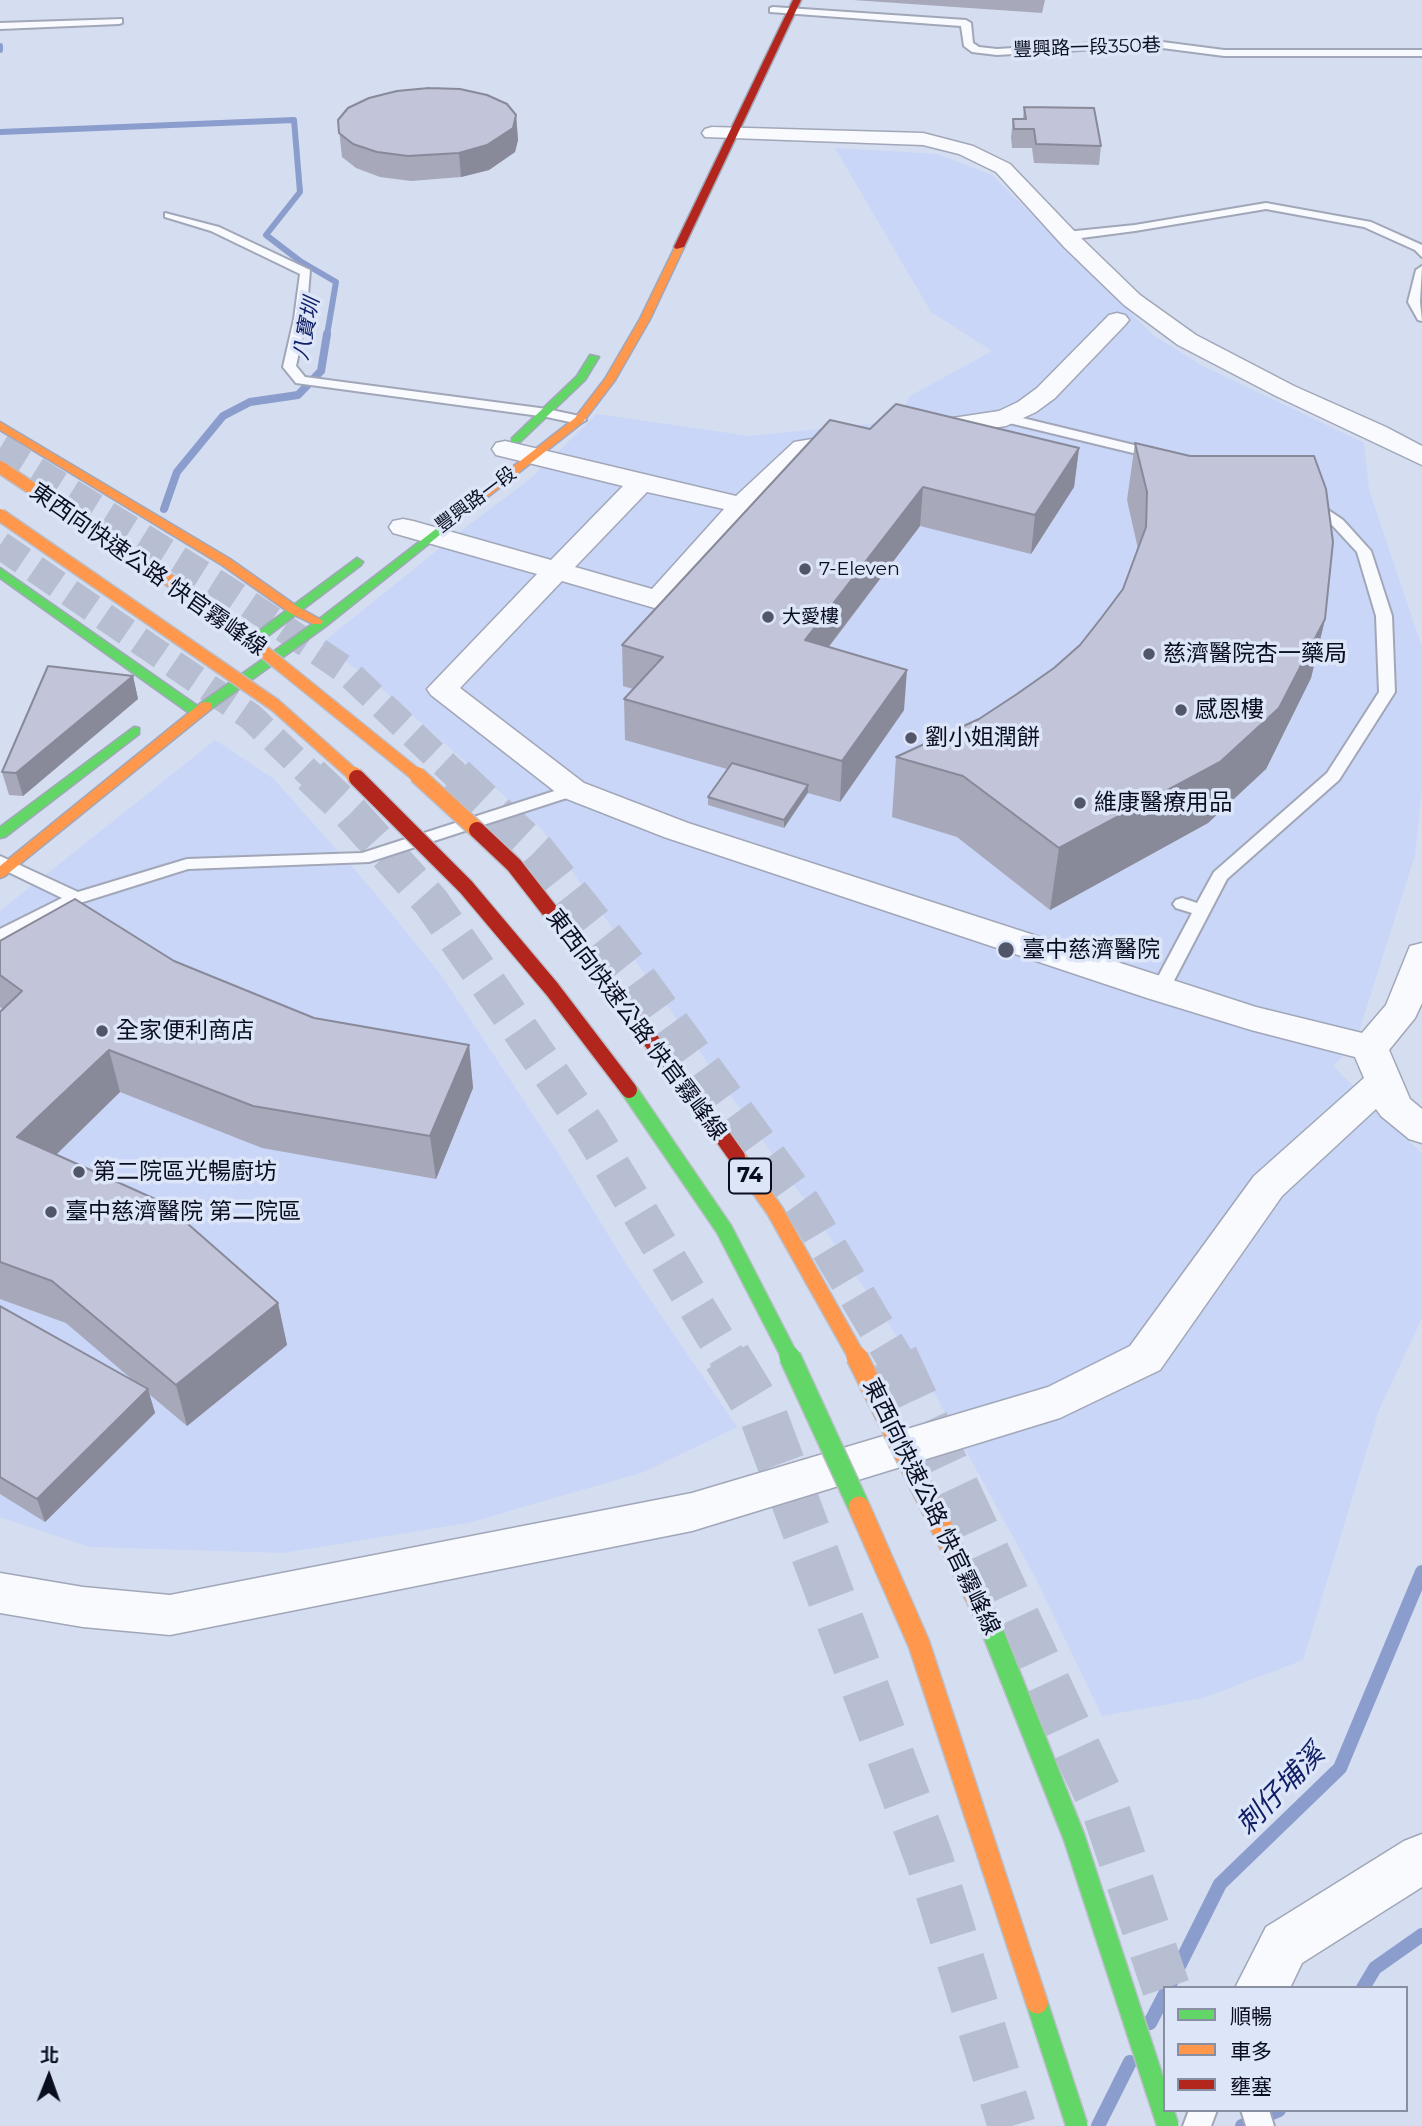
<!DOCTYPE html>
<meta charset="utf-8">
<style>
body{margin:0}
#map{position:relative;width:1422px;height:2126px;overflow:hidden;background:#d5ddf1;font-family:Montserrat,"Noto Sans TC",sans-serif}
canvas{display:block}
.legend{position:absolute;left:1163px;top:1986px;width:245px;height:126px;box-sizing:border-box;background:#dde5f8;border:2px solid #898fa2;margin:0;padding:9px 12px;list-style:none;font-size:21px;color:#0a0f20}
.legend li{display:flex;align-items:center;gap:14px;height:35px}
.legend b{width:35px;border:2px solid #898fa2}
.north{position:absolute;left:14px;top:2042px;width:70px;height:70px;-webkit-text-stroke:5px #dde5f8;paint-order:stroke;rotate:1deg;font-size:19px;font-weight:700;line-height:28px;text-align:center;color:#0a0f20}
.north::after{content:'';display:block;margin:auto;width:24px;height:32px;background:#0a0f20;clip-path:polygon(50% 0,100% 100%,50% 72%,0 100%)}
</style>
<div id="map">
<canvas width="1422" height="2126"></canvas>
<ul class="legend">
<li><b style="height:9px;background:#63d668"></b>順暢</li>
<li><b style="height:9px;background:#ff974d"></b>車多</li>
<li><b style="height:9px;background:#b3261e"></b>壅塞</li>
</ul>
<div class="north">北</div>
</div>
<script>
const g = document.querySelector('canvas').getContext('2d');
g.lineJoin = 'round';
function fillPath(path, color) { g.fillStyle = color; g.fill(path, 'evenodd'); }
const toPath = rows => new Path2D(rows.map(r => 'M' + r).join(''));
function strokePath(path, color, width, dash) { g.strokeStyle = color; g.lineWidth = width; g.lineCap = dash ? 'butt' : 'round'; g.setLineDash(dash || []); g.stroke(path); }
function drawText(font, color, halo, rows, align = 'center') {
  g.font = font + ' Montserrat,"Noto Sans TC",sans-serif'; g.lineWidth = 7; g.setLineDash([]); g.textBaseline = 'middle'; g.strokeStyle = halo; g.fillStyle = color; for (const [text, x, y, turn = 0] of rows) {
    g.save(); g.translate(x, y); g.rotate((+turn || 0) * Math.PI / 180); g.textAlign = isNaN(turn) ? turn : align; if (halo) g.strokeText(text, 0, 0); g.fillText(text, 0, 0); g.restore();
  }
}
const built = toPath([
 [835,148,937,154,992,175,1153,335,1201,365,1364,443,1369,490,1422,647,1422,789,1415,855,1355,1044,1333,1066,1422,1154,1422,1318,1379,1410,1303,1660,1203,1698,1102,1716,1035,1577,931,1387,804,1199,542,829,387,693,322,643,466,527,530,479,597,414,749,436,897,421,910,396,992,351,931,312],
 [215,740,274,779,369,886,441,975,557,1151,626,1264,737,1427,644,1472,468,1523,283,1553,90,1547,0,1517,0,911]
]);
const streamFar2 = toPath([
 [0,46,0,50],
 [0,132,294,120,300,192,266,235,300,261,336,282,327,335]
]);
const streamFar1 = toPath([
 [164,509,177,472,223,416,250,402,298,395,321,371,327,334]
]);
const stream = toPath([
 [1168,1988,1220,1884,1340,1768,1422,1572],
 [1363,1988,1375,1968,1422,1935],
 [1150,2023,1165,1994],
 [1098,2126,1130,2062],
 [1242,2126,1279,2110]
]);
const streetTunnelFar2 = toPath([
 [0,448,232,593,344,669,458,777],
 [0,545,251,717,313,777]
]);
const streetTunnelFar1 = toPath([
 [311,775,351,813,431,902,590,1130,728,1359],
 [456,775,537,851,637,977,802,1203,895,1359]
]);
const streetTunnel = toPath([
 [727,1357,764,1418,929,1859,1012,2126],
 [894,1357,1106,1811,1166,1988]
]);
const lane = toPath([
 [773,7,966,20,971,23,973,43,979,47,997,49,1147,40,1224,50,1422,50,1422,56,1224,56,1147,46,997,55,972,52,964,46,961,26,770,12,770,8,773,7],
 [122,19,122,23,119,24,0,29,0,23,122,19],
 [1266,203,1371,222,1422,245,1422,257,1415,250,1364,227,1266,209,1135,231,1066,240,1060,236,1066,232,1135,225,1266,203],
 [165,213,219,227,310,270,306,319,296,366,305,377,547,409,584,417,586,420,579,424,547,417,296,383,283,367,294,319,300,274,211,231,165,217,165,213],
 [1422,266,1420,302,1422,321,1418,320,1408,302,1416,270,1422,266],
 [1006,414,1163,452,1165,455,1158,459,1001,421,999,418,1006,414],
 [1309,497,1343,520,1371,551,1392,616,1395,692,1339,780,1227,879,1167,994,1153,994,1151,990,1192,913,1176,908,1173,904,1176,900,1182,898,1197,903,1214,872,1327,773,1379,692,1376,616,1357,552,1333,526,1304,504,1302,501,1309,497],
 [573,785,579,786,581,790,579,794,369,862,188,869,83,902,0,942,0,929,62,898,0,868,0,856,78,892,187,859,362,853,573,785],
 [1189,2110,1217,2110,1211,2126,1183,2126,1189,2110],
 [1241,2110,1269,2110,1274,2126,1246,2126,1241,2110]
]);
const street = toPath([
 [712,127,923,133,973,146,1010,164,1080,237,1140,295,1196,335,1294,386,1386,427,1422,446,1422,465,1276,396,1178,345,1124,305,1064,247,996,172,959,154,923,145,705,137,702,133,705,129,712,127],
 [1117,313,1125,315,1129,320,1125,325,1055,398,1036,412,1006,426,926,438,917,435,913,430,917,425,926,422,999,411,1018,402,1037,388,1109,315,1117,313],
 [855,432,864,435,868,440,864,445,811,455,752,511,668,606,658,609,562,581,460,688,584,783,688,823,1256,1007,1362,1033,1386,1005,1410,946,1422,943,1422,1003,1415,1018,1389,1050,1410,1099,1422,1109,1422,1143,1409,1139,1381,1116,1376,1109,1282,1196,1160,1370,1060,1418,692,1531,170,1635,83,1627,0,1613,0,1573,83,1587,170,1595,692,1493,1048,1387,1130,1346,1254,1176,1364,1078,1355,1057,1251,1030,1147,998,664,837,562,797,431,695,427,689,537,574,393,533,389,527,393,521,403,519,413,521,551,560,623,486,496,455,492,449,496,443,505,441,736,496,794,442,855,432],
 [647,492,724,509,652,589,575,567,647,492],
 [1422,1834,1422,1887,1302,1963,1290,1988,1235,1988,1266,1927,1404,1841,1422,1834]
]);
const fast = toPath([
 [590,355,599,357,585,380,520,442,512,442,512,438,577,376,590,355],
 [467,505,471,506,471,510,326,626,211,709,201,709,201,703,318,620,467,505],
 [357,558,363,562,361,565,256,645,248,645,248,639,357,558],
 [0,568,202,709,202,715,192,715,0,578,0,568],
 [134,727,139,728,139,734,5,837,0,838,0,827,134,727]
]);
const slow = toPath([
 [676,245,684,247,650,319,615,380,583,422,471,510,463,510,463,506,575,418,605,379,640,319,676,245],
 [0,422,230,559,298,607,323,621,321,624,313,624,290,613,222,565,0,430,0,422],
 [206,702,211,703,211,709,5,876,0,878,0,866,201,703,206,702]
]);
const jam = toPath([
 [793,0,801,0,684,247,676,249,674,247,793,0]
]);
const fastBridgeFar1 = toPath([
 [629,1090,724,1229,791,1359]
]);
const fastBridge = toPath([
 [790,1357,859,1507],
 [990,1625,1074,1837,1168,2126],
 [1037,2003,1077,2126]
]);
const slowBridgeFar2 = toPath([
 [0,467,205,604,419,777],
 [0,515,275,705,356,777]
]);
const slowBridgeFar1 = toPath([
 [354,775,357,778],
 [417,775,477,830],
 [737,1157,775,1211,858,1359]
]);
const slowBridge = toPath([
 [857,1357,990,1625],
 [859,1507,919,1644,1037,2003]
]);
const jamBridge = toPath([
 [357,778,466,887,552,989,629,1090],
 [477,830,514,865,688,1088,737,1157]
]);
const wall = toPath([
 [853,0,1045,0,1042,13],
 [1024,107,1101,146,1099,165,1034,163,1032,148,1012,148,1011,137,1013,119,1023,119],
 [516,115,518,140,515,152,489,170,461,177,411,181,380,177,356,168,342,157,338,120],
 [870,429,1079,448,1074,487,1031,554,920,526,829,647,904,710,840,802,808,793,784,828,708,805,708,797,727,769,625,740,624,699,633,689,623,686,622,645],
 [1135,443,1325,619,1311,678,1266,769,1208,823,1050,910,957,837,892,817,896,757,979,719,1017,694,1054,668,1080,645,1102,617,1123,589,1138,549,1127,500],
 [133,676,138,699,23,796,9,795,2,772],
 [0,941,174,961,314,1018,469,1045,473,1088,436,1179,262,1148,120,1092,56,1155,278,1303,287,1345,187,1426,149,1394,155,1413,45,1522,0,1494,0,1306,135,1382,66,1323,0,1299,0,1012,3,1009,0,1007]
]);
const shadedWall = toPath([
 [516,115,518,140,515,152,489,170,461,177,459,153],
 [1079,448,1074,487,1031,554,1035,515],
 [923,487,920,526,803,680,805,640],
 [1325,619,1311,678,1266,769,1208,823,1050,910,1059,848],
 [907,670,904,710,840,802,842,761],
 [133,676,138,699,23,796,16,773],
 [808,785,808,792,784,828,784,820],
 [469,1045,473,1088,436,1179,430,1136],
 [109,1050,120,1092,30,1180,17,1137],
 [278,1303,287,1345,187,1426,176,1385],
 [148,1389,155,1413,45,1522,37,1499]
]);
const building = toPath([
 [429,88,460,89,487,95,507,104,516,115,513,128,487,145,459,153,408,156,377,152,353,144,339,133,338,120,348,108,369,98,397,91,429,88],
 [1024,107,1094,108,1101,146,1036,144,1034,129,1014,129,1013,119,1026,119,1024,107],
 [896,404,1079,448,1035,515,923,487,805,640,907,670,842,761,624,699,663,657,622,645,830,420,870,429,896,404],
 [1135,443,1190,456,1314,456,1326,489,1333,542,1325,619,1279,708,1220,762,1059,848,963,776,896,757,979,719,1017,694,1054,668,1080,645,1102,617,1123,589,1146,527,1147,492,1135,443],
 [48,666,133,676,16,773,2,772,48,666],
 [732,763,808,785,784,820,708,797,732,763],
 [75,899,174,961,314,1018,469,1045,430,1136,253,1106,109,1050,17,1137,164,1203,278,1303,176,1385,52,1281,0,1262,0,1012,22,991,0,975,0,941,75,899],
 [0,1306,148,1389,37,1499,0,1477,0,1306]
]);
const markers = [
 [805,569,7,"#515769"],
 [768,617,7,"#515769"],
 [1149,654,7,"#515769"],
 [1181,710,7,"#515769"],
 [911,738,7,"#515769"],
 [1080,803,7,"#515769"],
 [1006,950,9,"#515769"],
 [102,1031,7,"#515769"],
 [79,1172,7,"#515769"],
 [51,1212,7,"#515769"]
];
const farStreetnames = [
 ["豐興路一段350巷",1087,48,-2],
 ["豐興路一段",476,500,-37]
];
const farPoinames = [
 ["7-Eleven",819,569],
 ["大愛樓",782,617]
];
const farWaternames = [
 ["八寶圳",307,329,-79]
];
const shields = [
 [750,1176,42]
];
const shieldNames = [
 ["74",750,1176]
];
const streetNames = [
 ["東西向快速公路 快官霧峰線",148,570,35],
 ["東西向快速公路 快官霧峰線",636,1025,53],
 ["東西向快速公路 快官霧峰線",931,1507,64]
];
const poiNames = [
 ["慈濟醫院杏一藥局",1163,654],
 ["感恩樓",1195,710],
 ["劉小姐潤餅",925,738],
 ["維康醫療用品",1094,803],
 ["臺中慈濟醫院",1022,950],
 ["全家便利商店",116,1031],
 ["第二院區光暢廚坊",93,1172],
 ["臺中慈濟醫院 第二院區",65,1212]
];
const nearWaternames = [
 ["刺仔埔溪",1281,1790,-46]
];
fillPath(built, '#c9d6f7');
strokePath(streamFar2, '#8b9dcd', 6);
strokePath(streamFar1, '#8b9dcd', 8);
strokePath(stream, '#8b9dcd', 14);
strokePath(streetTunnelFar2, '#b7bed2', 28, [28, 14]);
strokePath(streetTunnelFar1, '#b7bed2', 37, [37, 18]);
strokePath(streetTunnel, '#b7bed2', 48, [48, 24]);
strokePath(lane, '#a1a7b8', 4);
strokePath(street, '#a1a7b8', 3);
strokePath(fast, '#a1a7b8', 3);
strokePath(slow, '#a1a7b8', 3);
strokePath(jam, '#a1a7b8', 3);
fillPath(lane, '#f9fafd');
fillPath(street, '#f9fafd');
fillPath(fast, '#63d668');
fillPath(slow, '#ff974d');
fillPath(jam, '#b3261e');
strokePath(fastBridgeFar1, '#babec9', 19, []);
strokePath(fastBridge, '#babec9', 24, []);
strokePath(slowBridgeFar2, '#babec9', 15, []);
strokePath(slowBridgeFar1, '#babec9', 19, []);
strokePath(slowBridge, '#babec9', 24, []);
strokePath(jamBridge, '#babec9', 19, []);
strokePath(fastBridgeFar1, '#63d668', 16);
strokePath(fastBridge, '#63d668', 21);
strokePath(slowBridgeFar2, '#ff974d', 12);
strokePath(slowBridgeFar1, '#ff974d', 16);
strokePath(slowBridge, '#ff974d', 21);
strokePath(jamBridge, '#b3261e', 16);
fillPath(wall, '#a7a9bb');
fillPath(shadedWall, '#888999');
fillPath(building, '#c2c4da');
strokePath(building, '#888999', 2);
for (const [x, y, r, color] of markers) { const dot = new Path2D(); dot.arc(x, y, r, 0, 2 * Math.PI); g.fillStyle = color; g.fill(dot); strokePath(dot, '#dde5f8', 2.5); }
drawText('19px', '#0a0f20', '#dde5f8', farStreetnames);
drawText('19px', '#0a0f20', '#dde5f8', farPoinames, 'left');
drawText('italic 21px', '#122067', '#dde5f8', farWaternames);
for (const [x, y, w] of shields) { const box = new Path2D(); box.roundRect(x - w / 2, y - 17.5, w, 35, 5); g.fillStyle = '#dde5f8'; g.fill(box); strokePath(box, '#0a0f20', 2); }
drawText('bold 21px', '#0a0f20', null, shieldNames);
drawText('23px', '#0a0f20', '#dde5f8', streetNames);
drawText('23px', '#0a0f20', '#dde5f8', poiNames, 'left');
drawText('italic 28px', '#122067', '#dde5f8', nearWaternames);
</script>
